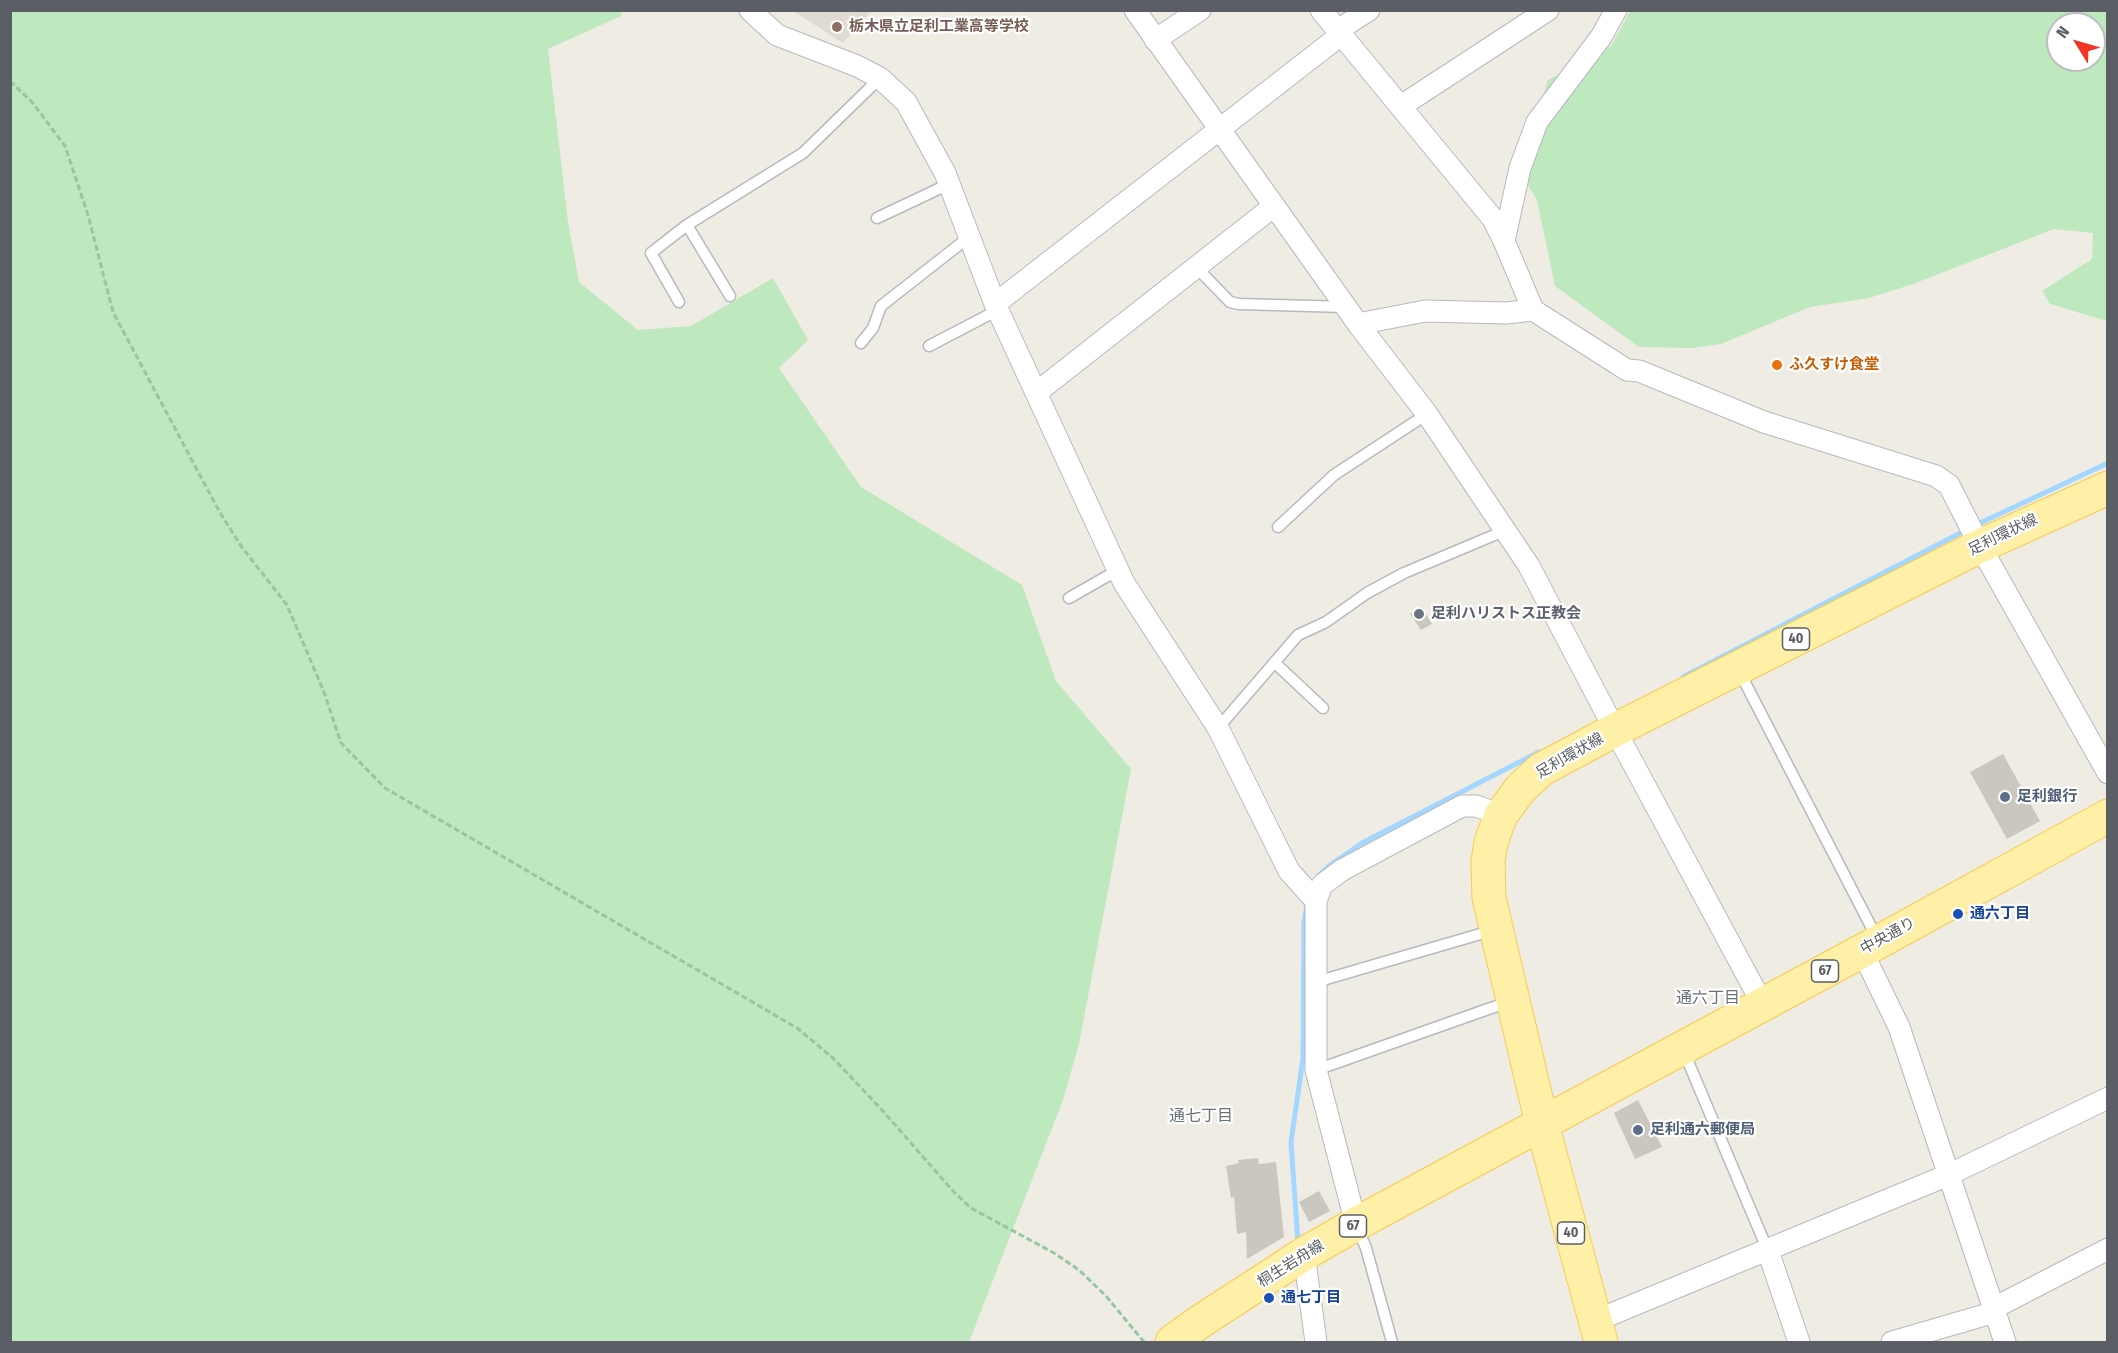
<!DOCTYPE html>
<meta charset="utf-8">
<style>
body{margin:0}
#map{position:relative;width:2118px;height:1353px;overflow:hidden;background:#efece3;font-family:"Fira Sans Condensed",sans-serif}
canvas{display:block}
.frame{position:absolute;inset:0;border:12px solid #5b5f65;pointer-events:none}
.north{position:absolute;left:2046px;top:12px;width:60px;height:60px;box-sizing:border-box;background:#fff;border:2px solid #bdbfc1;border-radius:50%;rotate:307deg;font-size:16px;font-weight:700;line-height:24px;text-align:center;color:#5b5f65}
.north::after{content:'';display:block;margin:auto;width:21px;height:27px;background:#f33424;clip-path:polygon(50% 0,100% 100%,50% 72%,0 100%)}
</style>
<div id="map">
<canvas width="2118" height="1353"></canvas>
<div class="frame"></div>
<div class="north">N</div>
</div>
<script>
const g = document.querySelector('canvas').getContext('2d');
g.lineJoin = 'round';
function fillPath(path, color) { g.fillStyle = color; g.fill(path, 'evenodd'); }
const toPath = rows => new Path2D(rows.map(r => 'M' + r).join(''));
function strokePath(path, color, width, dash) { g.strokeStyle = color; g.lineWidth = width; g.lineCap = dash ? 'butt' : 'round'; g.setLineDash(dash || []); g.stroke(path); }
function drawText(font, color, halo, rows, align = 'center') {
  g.font = font + ' "Fira Sans Condensed","Noto Sans JP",sans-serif'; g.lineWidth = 4.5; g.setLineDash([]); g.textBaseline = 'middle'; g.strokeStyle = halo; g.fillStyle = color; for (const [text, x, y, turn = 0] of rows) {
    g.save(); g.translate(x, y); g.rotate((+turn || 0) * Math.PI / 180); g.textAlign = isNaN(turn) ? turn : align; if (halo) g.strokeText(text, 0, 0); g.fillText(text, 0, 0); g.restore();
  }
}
const education = toPath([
 [793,11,871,11,843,43]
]);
const green = toPath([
 [10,11,622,11,621,16,548,49,568,222,579,282,638,330,691,326,773,278,808,340,779,368,861,487,1022,585,1056,681,1131,769,1079,1044,1063,1100,969,1342,11,1342],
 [1630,11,2107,11,2107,321,2050,304,2042,291,2092,259,2093,233,2054,229,1913,284,1869,298,1810,307,1721,344,1691,348,1639,347,1555,286,1537,200,1520,172,1548,80,1611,46],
 [2058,24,2094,24,2094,60,2058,60]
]);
const stream = toPath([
 [1976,525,2108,463],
 [1683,677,1968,529],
 [1318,876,1329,866,1362,843,1539,752],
 [1298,1244,1291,1142,1303,1058,1304,921,1307,906]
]);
const building = toPath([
 [1422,607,1432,624,1421,630,1410,614],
 [2003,754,2040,821,2007,839,1970,772],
 [1638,1100,1662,1147,1635,1159,1614,1113],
 [1258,1158,1259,1164,1276,1162,1284,1237,1247,1259,1246,1232,1237,1234,1234,1197,1231,1198,1226,1166,1239,1163,1238,1160],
 [1319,1191,1330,1211,1309,1222,1299,1202]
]);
const path = toPath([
 [10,81,32,102,65,146,88,215,113,312,219,511,241,546,287,605,324,692,341,743,385,788,797,1028,833,1058,881,1109,954,1192,971,1208,1054,1253,1079,1270,1106,1296,1144,1342]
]);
const service = toPath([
 [877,218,949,184],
 [687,225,730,296],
 [1197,268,1230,302,1239,304,1346,307],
 [679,302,651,253,687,225,803,153,880,78],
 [861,343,873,328,881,306,969,237],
 [929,346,998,310],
 [1278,527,1334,475,1427,414],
 [1069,598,1118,570],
 [1275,663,1323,708],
 [1739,671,1878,940],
 [1218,728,1298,635,1326,622,1367,593,1404,573,1504,531],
 [1316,982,1494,930],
 [1684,1052,1768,1251],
 [1316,1070,1508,1002],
 [1357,1227,1366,1248,1392,1342]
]);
const minor = toPath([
 [750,10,777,35,857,66,880,78,906,102,945,173,995,304,1124,583,1218,728,1289,871,1316,901],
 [1135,10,1358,324,1427,414,1529,566,1615,730,1763,1005],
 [1321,10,1493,219,1504,241,1533,310,1627,370,1639,371,1764,422,1936,476,1949,485,1980,546,2108,773],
 [1338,30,1369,10],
 [1155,40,1200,10],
 [1401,106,1548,10],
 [1504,241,1520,168,1537,122,1601,37,1616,10],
 [995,304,1342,34],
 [1358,324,1425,311,1506,313,1533,310],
 [1036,393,1274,206],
 [1862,951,1899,1027,2005,1342],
 [1356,1224,1316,1070,1316,901,1322,885,1342,870,1462,806,1476,806,1501,815],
 [1768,1251,1799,1342],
 [1304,1254,1316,1342],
 [1994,1308,2108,1249],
 [1595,1321,1948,1175,2108,1098],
 [1892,1342,1995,1312]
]);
const primary = toPath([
 [1172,1342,1198,1323,1304,1254,1356,1224,1862,951,2108,816],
 [1601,1342,1542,1124,1489,898,1488,861,1491,842,1501,815,1521,788,1542,769,1615,730,1980,546,2108,488]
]);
const markers = [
 [837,27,6,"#8d6e63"],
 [1777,365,6,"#e8710a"],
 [1419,614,6,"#6b7280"],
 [2005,797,6,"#5c6f8a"],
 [1958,914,6,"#1a4fb4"],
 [1638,1130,6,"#5c6f8a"],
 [1269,1298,6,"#1a4fb4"]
];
const shields = [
 [1796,639,27],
 [1825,971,27],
 [1353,1226,27],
 [1571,1233,27]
];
const shieldNames = [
 ["40",1796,639],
 ["67",1825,971],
 ["67",1353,1226],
 ["40",1571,1233]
];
const educationNames = [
 ["栃木県立足利工業高等学校",849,27]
];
const foodNames = [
 ["ふ久すけ食堂",1789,365]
];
const streetNames = [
 ["足利環状線",2003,535,-26],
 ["足利環状線",1570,756,-30],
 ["中央通り",1888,936,-29],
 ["桐生岩舟線",1291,1264,-32]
];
const worshipNames = [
 ["足利ハリストス正教会",1431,614]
];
const serviceNames = [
 ["足利銀行",2017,797],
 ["足利通六郵便局",1650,1130]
];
const transitNames = [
 ["通六丁目",1970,914],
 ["通七丁目",1281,1298]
];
const neighbourhoodNames = [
 ["通六丁目",1708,999],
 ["通七丁目",1201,1117]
];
fillPath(education, '#dfdbd2');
fillPath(green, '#bee8be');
strokePath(stream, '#a3d7ff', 5);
fillPath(building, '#cac6c0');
strokePath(service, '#b6b9be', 13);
strokePath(minor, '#b6b9be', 23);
strokePath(primary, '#faca51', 35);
strokePath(path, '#95c7a3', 3, [6, 3]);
strokePath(service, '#fff', 10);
strokePath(minor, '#fff', 21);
strokePath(primary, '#fff0a8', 33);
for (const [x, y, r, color] of markers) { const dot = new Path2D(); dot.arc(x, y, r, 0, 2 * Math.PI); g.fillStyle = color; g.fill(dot); strokePath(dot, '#fff', 2); }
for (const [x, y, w] of shields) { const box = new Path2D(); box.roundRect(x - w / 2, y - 11, w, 22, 4.5); g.fillStyle = '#fff'; g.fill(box); strokePath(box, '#5b5f65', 1.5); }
drawText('bold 14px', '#5b5f65', null, shieldNames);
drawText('bold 15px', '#785e54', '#fff', educationNames, 'left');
drawText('bold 15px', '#c56008', '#fff', foodNames, 'left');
drawText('15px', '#5b5f65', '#fff', streetNames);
drawText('bold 15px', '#5b616d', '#fff', worshipNames, 'left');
drawText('bold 15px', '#4e5e75', '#fff', serviceNames, 'left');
drawText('bold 15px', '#164399', '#fff', transitNames, 'left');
drawText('16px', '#6c7177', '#fff', neighbourhoodNames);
</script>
